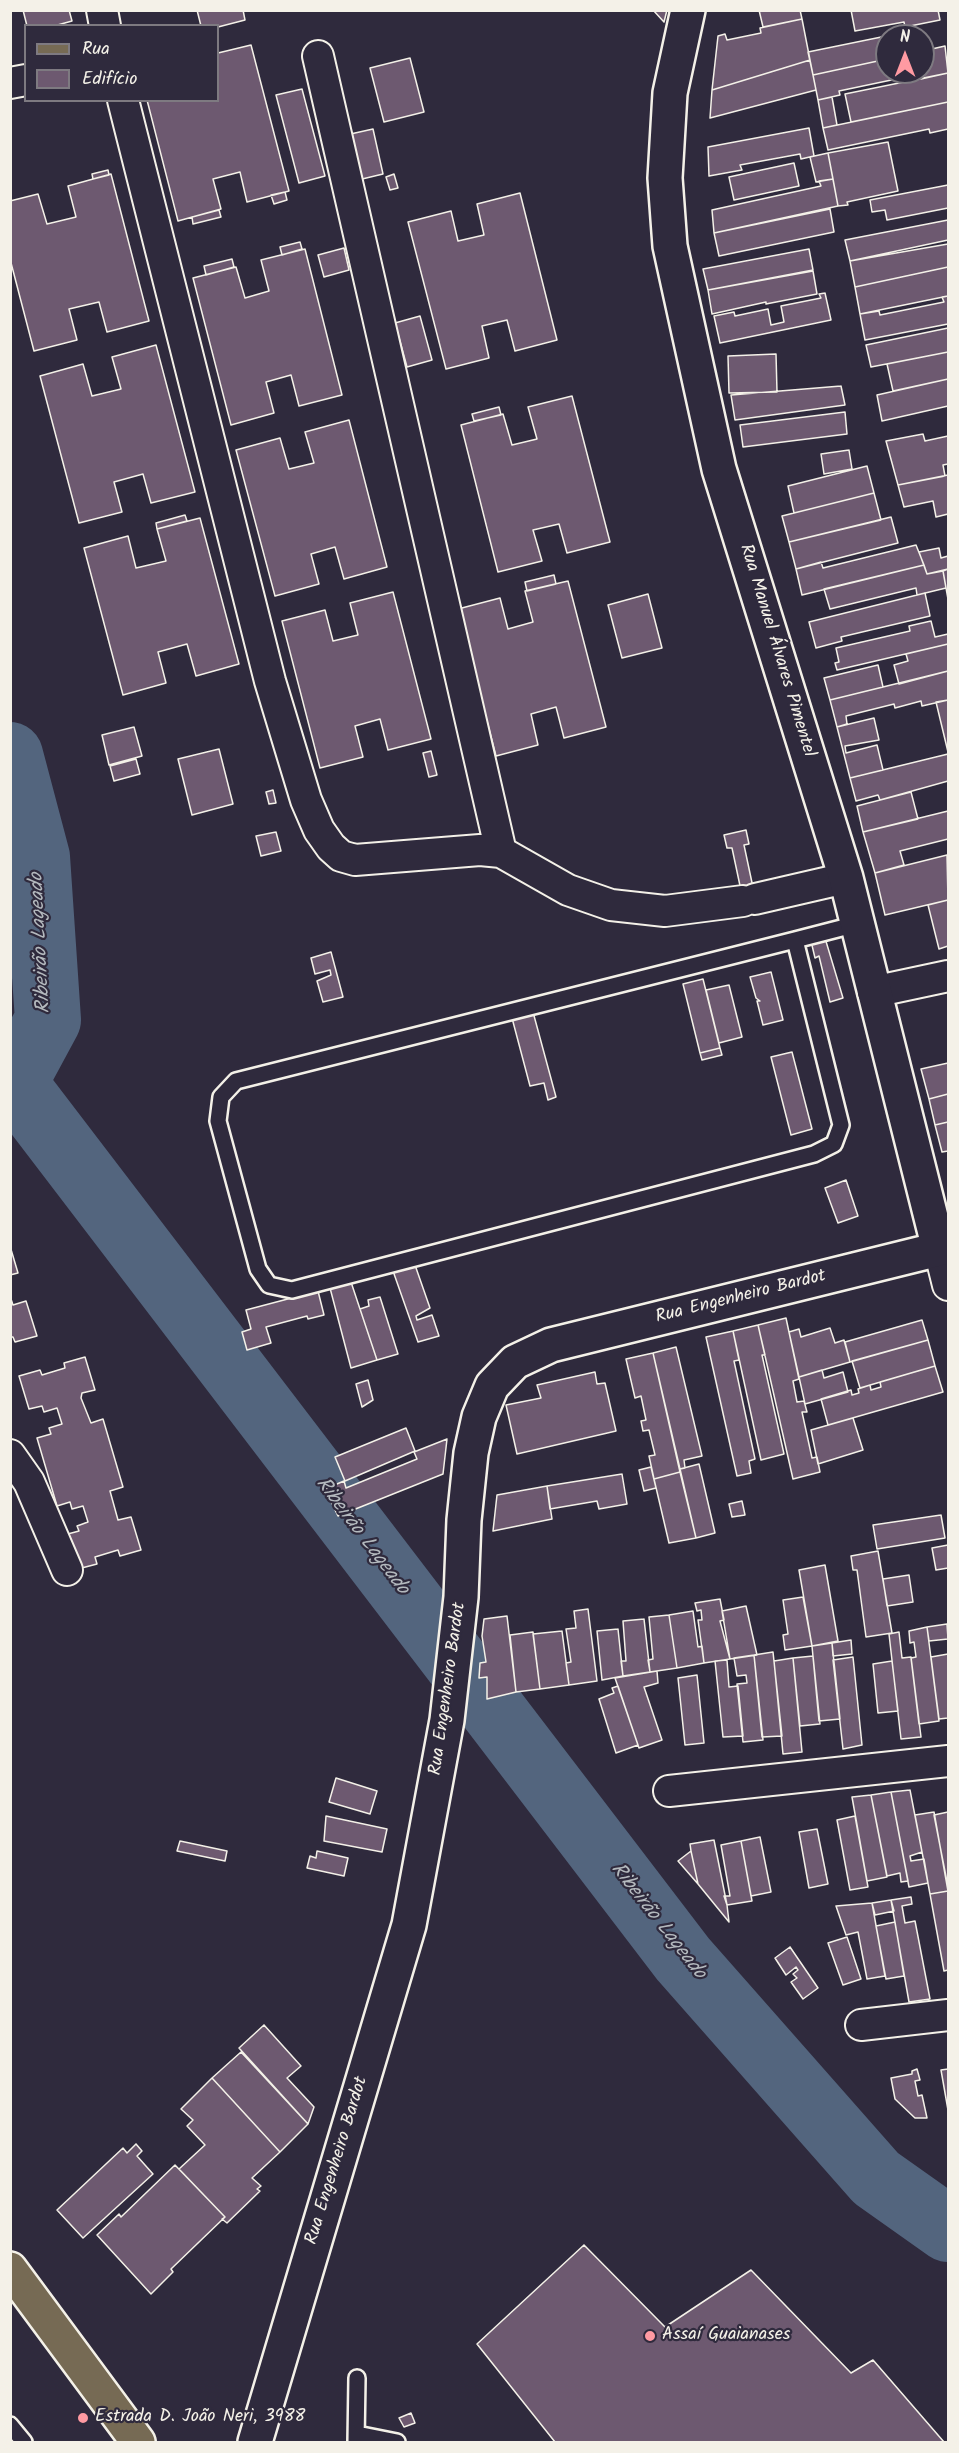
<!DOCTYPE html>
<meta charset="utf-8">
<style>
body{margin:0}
#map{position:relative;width:959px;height:2453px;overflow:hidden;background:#2f2a3d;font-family:Kalam,sans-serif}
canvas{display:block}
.frame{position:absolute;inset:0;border:12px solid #f4f1e8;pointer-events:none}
.legend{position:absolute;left:24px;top:24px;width:195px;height:78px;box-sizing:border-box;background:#2f2a3d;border:2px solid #7e7a81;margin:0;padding:8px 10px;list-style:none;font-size:18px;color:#f4f1e8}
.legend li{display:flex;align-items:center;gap:12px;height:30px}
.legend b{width:30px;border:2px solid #7e7a81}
.north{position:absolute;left:875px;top:24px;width:60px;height:60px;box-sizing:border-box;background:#2f2a3d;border:2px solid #7e7a81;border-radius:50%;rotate:0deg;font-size:16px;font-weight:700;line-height:24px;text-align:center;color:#f4f1e8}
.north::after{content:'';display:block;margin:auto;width:21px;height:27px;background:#ff9aa2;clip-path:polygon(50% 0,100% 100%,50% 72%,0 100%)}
</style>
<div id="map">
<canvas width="959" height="2453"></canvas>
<div class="frame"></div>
<ul class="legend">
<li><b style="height:8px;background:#766a54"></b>Rua</li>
<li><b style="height:16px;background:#6d5970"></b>Edifício</li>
</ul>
<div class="north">N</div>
</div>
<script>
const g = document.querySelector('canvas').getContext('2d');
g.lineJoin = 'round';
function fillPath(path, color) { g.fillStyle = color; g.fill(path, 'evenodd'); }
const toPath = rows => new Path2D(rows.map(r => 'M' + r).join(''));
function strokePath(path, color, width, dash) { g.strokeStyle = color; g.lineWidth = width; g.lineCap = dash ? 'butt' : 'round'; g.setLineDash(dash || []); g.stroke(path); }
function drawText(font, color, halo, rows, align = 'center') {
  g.font = font + ' Kalam,sans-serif'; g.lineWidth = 4.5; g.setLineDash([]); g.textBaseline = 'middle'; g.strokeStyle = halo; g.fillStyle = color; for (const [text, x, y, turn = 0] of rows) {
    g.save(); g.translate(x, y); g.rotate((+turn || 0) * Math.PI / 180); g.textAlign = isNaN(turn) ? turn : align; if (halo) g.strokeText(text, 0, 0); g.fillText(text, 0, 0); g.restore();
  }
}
const green = toPath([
 [11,900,17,929,20,977,11,979]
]);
const river = toPath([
 [10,755,37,857,48,1020,14,1083,683,1959,876,2178,948,2229]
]);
const building = toPath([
 [23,10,69,10,72,21,54,26,27,26,23,10],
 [197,10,243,10,245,20,218,27,201,26,197,10],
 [653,10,667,10,664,22,653,10],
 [759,10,800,10,802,19,763,27,759,10],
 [851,10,938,10,940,20,905,27,904,22,855,31,851,10],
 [802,19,810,60,712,90,718,36,725,34,727,40,761,33,760,28,802,19],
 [896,34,897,36,887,36,887,59,813,75,808,52,896,34],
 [251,45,289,191,247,202,240,172,213,179,221,209,178,221,147,100,218,100,218,53,251,45],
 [945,46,948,73,921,79,920,74,839,91,840,95,818,100,813,75,887,59,887,72,923,72,923,51,945,46],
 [410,58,424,112,384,122,370,68,410,58],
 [810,60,816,90,710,118,712,90,810,60],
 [948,73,948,102,851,122,845,94,948,73],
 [302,89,325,176,299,183,276,95,302,89],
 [832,97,837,125,823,128,818,100,832,97],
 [948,102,948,129,930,133,929,129,828,150,823,128,948,102],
 [809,128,814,156,801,159,800,154,740,165,742,170,709,176,708,147,809,128],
 [373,129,383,174,358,180,346,135,373,129],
 [888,142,898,191,847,202,848,205,838,206,828,153,888,142],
 [828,153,833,179,816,182,810,157,828,153],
 [794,163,799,186,734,200,729,177,794,163],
 [108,170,109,175,93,179,92,174,108,170],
 [111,174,149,321,107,332,99,302,69,309,77,340,34,351,10,259,10,201,38,194,47,224,76,217,68,186,111,174],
 [394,174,398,188,390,190,386,177,394,174],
 [833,179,838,206,714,233,712,210,821,186,819,181,833,179],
 [948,185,948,208,887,220,885,210,872,212,870,200,948,185],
 [285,192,287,200,274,204,271,195,285,192],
 [520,193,557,340,515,351,507,320,482,326,489,358,446,369,408,222,451,211,458,241,484,235,477,204,520,193],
 [830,209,834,232,719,256,714,233,830,209],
 [219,210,221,217,193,224,192,217,219,210],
 [948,220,948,240,850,261,845,240,948,220],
 [300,242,302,249,282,255,280,247,300,242],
 [948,244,948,267,855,287,850,261,948,244],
 [344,248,349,270,324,277,318,255,344,248],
 [305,249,342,395,299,406,291,375,266,382,274,413,231,425,193,278,236,267,245,298,269,291,261,260,305,249],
 [809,249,813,270,708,290,703,269,809,249],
 [232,259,234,267,206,275,204,266,232,259],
 [948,267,948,296,860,314,855,287,948,267],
 [813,271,817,294,766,304,766,302,712,314,708,290,813,271],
 [825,293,831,320,720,343,714,316,734,312,735,316,768,309,771,325,784,322,781,306,821,298,819,294,825,293],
 [948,296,948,324,865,340,860,314,879,311,880,315,944,302,942,297,948,296],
 [420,316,432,360,407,367,395,323,420,316],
 [948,328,948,352,871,367,866,345,948,328],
 [156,345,195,492,151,503,143,474,114,482,122,512,79,523,40,376,83,364,92,396,121,389,112,357,156,345],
 [948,352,948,379,893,391,887,364,948,352],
 [776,354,777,392,729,393,728,356,776,354],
 [948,379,948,406,882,421,877,395,948,379],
 [841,386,845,405,735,420,731,395,841,386],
 [572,396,610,542,567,553,559,524,533,530,542,561,498,572,461,425,503,414,512,445,537,439,528,407,572,396],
 [499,407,501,415,474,421,472,414,499,407],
 [845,412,847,434,743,447,740,425,845,412],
 [349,420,387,567,344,579,335,547,311,554,319,584,275,596,236,450,280,438,289,469,314,463,305,432,349,420],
 [923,434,925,441,948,436,948,464,943,465,945,476,898,485,886,441,923,434],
 [849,450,852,469,824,474,821,454,849,450],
 [867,466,874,493,794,513,788,486,867,466],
 [948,475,948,514,936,517,933,501,904,507,898,485,948,475],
 [874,493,881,520,789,542,782,516,874,493],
 [185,515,187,521,157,529,156,523,185,515],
 [891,517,898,543,796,569,789,542,891,517],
 [200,518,239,664,196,676,187,644,158,652,166,683,123,695,84,548,128,536,136,568,166,561,157,529,200,518],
 [916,545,924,565,802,595,796,569,821,562,823,568,916,545],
 [939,548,941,558,948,556,948,569,927,574,919,552,939,548],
 [924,565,927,574,943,571,946,588,917,595,916,588,830,609,824,589,924,565],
 [948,569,948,599,943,571,948,569],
 [554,575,556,584,527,591,525,582,554,575],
 [568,581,606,727,564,738,556,707,531,714,538,745,496,756,458,609,500,598,508,629,533,622,525,591,568,581],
 [393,592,431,739,388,750,380,719,355,726,363,757,320,768,282,621,325,610,333,641,358,635,350,603,393,592],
 [925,593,930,616,841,637,842,641,816,648,809,622,925,593],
 [648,594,662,648,622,658,608,605,648,594],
 [931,621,935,637,948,634,948,644,837,670,835,663,839,662,836,648,910,631,909,626,931,621],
 [948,644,948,671,899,684,894,665,908,661,906,654,948,644],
 [878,665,883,687,830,700,824,678,878,665],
 [948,671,948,700,922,706,921,701,895,708,894,704,846,716,847,724,837,727,830,700,948,671],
 [948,700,948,752,936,702,948,700],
 [874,718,879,740,845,746,846,753,877,745,883,770,850,778,837,727,874,718],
 [134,727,142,756,109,765,102,735,134,727],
 [219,749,233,804,192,815,178,759,219,749],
 [431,751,437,775,429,777,423,753,431,751],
 [948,754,948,781,880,800,878,795,856,801,850,778,948,754],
 [136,759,140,774,114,781,110,766,136,759],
 [273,790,276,803,269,804,266,792,273,790],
 [911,792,918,819,863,832,857,806,911,792],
 [948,811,948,839,900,851,904,865,875,873,863,832,948,811],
 [746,830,749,844,744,845,758,911,746,914,732,848,727,848,724,835,746,830],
 [276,832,281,851,261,856,256,836,276,832],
 [947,855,948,900,885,915,875,873,947,855],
 [948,900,948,946,939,949,928,905,948,900],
 [825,938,843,998,830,1002,819,956,815,958,811,941,825,938],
 [331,952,343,997,323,1002,317,981,331,975,330,970,315,974,311,958,331,952],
 [771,972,783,1020,763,1025,757,1001,760,1001,756,998,750,977,771,972],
 [703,979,720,1048,700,1053,683,984,703,979],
 [729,985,742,1037,719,1043,706,990,729,985],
 [533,1012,556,1097,548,1100,544,1083,530,1086,512,1018,533,1012],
 [720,1048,722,1055,702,1060,700,1053,720,1048],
 [792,1052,812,1129,791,1135,771,1057,792,1052],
 [948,1063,948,1094,929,1099,921,1069,948,1063],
 [948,1094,948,1122,935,1125,929,1099,948,1094],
 [948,1122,948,1151,942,1152,935,1125,948,1122],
 [846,1180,858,1216,838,1223,825,1188,846,1180],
 [10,1246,18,1273,10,1275,10,1246],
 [415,1265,430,1308,416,1316,417,1320,432,1315,439,1336,418,1342,393,1271,415,1265],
 [351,1282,377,1360,351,1368,330,1288,351,1282],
 [318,1291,324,1315,308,1319,307,1316,266,1327,271,1343,247,1350,242,1332,251,1329,246,1310,318,1291],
 [10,1296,13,1305,26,1301,37,1336,15,1342,13,1337,10,1337,10,1296],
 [380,1297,398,1354,377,1360,360,1309,369,1306,368,1300,380,1297],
 [786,1318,799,1379,793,1381,797,1402,804,1401,807,1412,802,1412,812,1458,817,1457,820,1472,793,1479,758,1325,786,1318],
 [922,1320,928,1340,850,1362,845,1342,922,1320],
 [758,1325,765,1355,762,1355,784,1454,761,1460,733,1331,758,1325],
 [830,1328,835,1343,844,1340,850,1362,799,1377,789,1332,799,1329,801,1337,830,1328],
 [733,1331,739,1360,734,1361,755,1459,749,1461,751,1473,737,1476,706,1337,733,1331],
 [928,1340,935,1366,860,1388,852,1361,928,1340],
 [676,1347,702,1456,684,1460,685,1468,680,1469,653,1353,676,1347],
 [653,1353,680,1472,654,1479,649,1456,655,1455,649,1430,643,1431,641,1421,646,1420,641,1396,635,1398,626,1359,653,1353],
 [85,1357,95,1390,82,1393,81,1398,91,1423,103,1419,123,1487,110,1491,118,1520,131,1517,141,1550,120,1556,118,1550,95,1557,97,1564,74,1570,64,1535,79,1531,77,1526,88,1522,83,1506,72,1509,70,1502,57,1506,37,1438,51,1434,49,1428,62,1424,57,1408,44,1412,42,1406,29,1409,19,1376,40,1370,42,1375,65,1368,64,1363,85,1357],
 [935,1366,943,1392,828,1425,821,1399,851,1390,852,1395,859,1393,858,1389,870,1385,871,1390,881,1387,880,1382,935,1366],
 [822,1370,824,1378,843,1372,848,1392,805,1404,799,1377,822,1370],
 [595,1372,597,1384,605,1383,616,1431,517,1454,506,1405,541,1398,537,1385,595,1372],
 [368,1380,373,1400,362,1407,356,1384,368,1380],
 [853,1418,863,1450,818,1464,811,1430,853,1418],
 [406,1428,415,1451,345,1481,335,1457,406,1428],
 [447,1439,443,1474,338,1516,325,1489,344,1481,346,1488,417,1459,414,1452,447,1439],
 [699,1464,715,1533,696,1538,680,1469,699,1464],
 [651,1467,656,1488,644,1491,639,1470,651,1467],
 [680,1472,696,1538,669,1543,654,1479,680,1472],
 [622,1474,627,1504,599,1509,597,1501,550,1509,547,1486,622,1474],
 [547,1486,552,1519,493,1531,497,1495,547,1486],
 [742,1501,745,1515,732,1517,729,1504,742,1501],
 [941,1515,945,1538,877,1549,873,1525,941,1515],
 [948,1545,948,1568,936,1570,932,1548,948,1545],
 [878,1551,892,1633,866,1637,857,1570,853,1570,851,1556,878,1551],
 [825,1565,838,1641,812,1646,799,1570,825,1565],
 [909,1575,913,1602,887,1606,883,1579,909,1575],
 [803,1597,812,1646,785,1650,783,1635,788,1634,783,1600,803,1597],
 [720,1599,724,1620,720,1621,730,1659,704,1663,698,1620,702,1620,701,1610,697,1611,695,1603,720,1599],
 [746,1606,757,1655,730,1659,722,1611,746,1606],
 [588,1609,597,1681,569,1685,566,1663,571,1662,566,1629,576,1628,574,1611,588,1609],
 [693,1611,698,1647,702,1646,704,1663,677,1668,669,1615,693,1611],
 [669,1615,677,1668,650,1672,648,1660,653,1659,649,1617,669,1615],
 [507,1616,516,1692,487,1699,487,1677,479,1678,480,1663,486,1662,482,1636,484,1619,507,1616],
 [644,1619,650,1672,623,1676,621,1661,626,1661,623,1621,644,1619],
 [947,1624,948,1639,929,1641,927,1627,947,1624],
 [927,1627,939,1721,919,1724,911,1658,916,1657,914,1642,910,1643,909,1631,927,1627],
 [618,1629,623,1676,602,1680,597,1631,618,1629],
 [562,1631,569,1685,540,1689,533,1634,562,1631],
 [533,1632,540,1689,516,1692,510,1635,533,1632],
 [899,1632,902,1658,911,1657,921,1737,901,1739,889,1634,899,1632],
 [851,1640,852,1654,833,1656,832,1643,851,1640],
 [832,1643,840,1719,819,1721,812,1646,832,1643],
 [773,1652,782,1736,762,1737,754,1655,773,1652],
 [948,1654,948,1718,939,1719,931,1657,948,1654],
 [754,1655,763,1740,743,1742,737,1684,747,1683,746,1675,737,1676,734,1658,754,1655],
 [813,1656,820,1724,800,1726,793,1658,813,1656],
 [853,1657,862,1745,843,1749,833,1660,853,1657],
 [793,1658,802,1752,783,1754,774,1661,793,1658],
 [727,1660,729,1687,738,1686,743,1736,723,1737,715,1661,727,1660],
 [892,1661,898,1711,878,1713,873,1664,892,1661],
 [657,1671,658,1683,644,1687,662,1740,639,1748,615,1678,657,1671],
 [697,1675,704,1743,685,1745,678,1678,697,1675],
 [618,1686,638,1745,616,1753,599,1699,614,1693,612,1688,618,1686],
 [336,1778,377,1791,370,1814,329,1802,336,1778],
 [910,1790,922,1852,910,1856,911,1861,924,1859,928,1883,909,1887,891,1792,910,1790],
 [891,1792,908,1881,901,1882,900,1873,887,1876,871,1795,891,1792],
 [871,1795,887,1877,867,1881,852,1797,871,1795],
 [934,1812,948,1891,930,1894,915,1815,934,1812],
 [948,1812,948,1887,934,1815,948,1812],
 [326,1816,387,1829,382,1852,324,1841,326,1816],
 [855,1816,868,1887,850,1890,837,1820,855,1816],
 [817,1829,828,1884,809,1888,799,1832,817,1829],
 [760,1837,771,1892,751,1896,741,1841,760,1837],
 [714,1840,727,1905,729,1922,698,1884,691,1851,690,1844,714,1840],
 [180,1841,227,1851,225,1861,177,1851,180,1841],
 [741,1841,752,1901,727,1905,724,1896,730,1896,721,1845,741,1841],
 [317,1851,348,1858,344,1876,307,1868,310,1856,316,1858,317,1851],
 [691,1851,698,1884,678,1861,691,1851],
 [948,1891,948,1970,944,1971,930,1894,948,1891],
 [911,1897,912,1904,902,1906,905,1923,915,1921,930,1999,909,2002,891,1900,911,1897],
 [891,1900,894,1911,875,1915,872,1903,891,1900],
 [872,1903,885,1976,867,1979,858,1932,846,1935,836,1906,872,1903],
 [895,1922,904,1976,886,1979,876,1926,895,1922],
 [847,1937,861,1979,843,1985,828,1943,847,1937],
 [790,1947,818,1988,803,1999,791,1982,797,1978,793,1974,798,1970,796,1967,786,1975,775,1958,790,1947],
 [264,2025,301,2066,287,2078,314,2107,308,2124,239,2048,264,2025],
 [241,2052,308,2124,280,2152,212,2078,241,2052],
 [917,2069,920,2080,915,2081,918,2096,922,2095,927,2118,915,2118,895,2099,891,2078,912,2074,912,2071,917,2069],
 [948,2069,948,2110,941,2070,948,2069],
 [212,2078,280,2152,252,2178,261,2186,257,2189,260,2191,227,2223,222,2219,225,2217,179,2169,205,2145,187,2126,193,2120,181,2109,212,2078],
 [136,2144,142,2151,137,2156,153,2174,83,2238,57,2210,123,2148,127,2153,136,2144],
 [175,2165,225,2217,171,2269,173,2272,151,2294,97,2235,119,2214,121,2217,175,2165],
 [584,2245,665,2327,751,2270,851,2373,873,2360,944,2442,555,2442,477,2344,584,2245],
 [411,2413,415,2423,404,2427,399,2418,411,2413]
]);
const lane = toPath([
 [795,940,841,1125,834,1144,814,1154,292,1290,269,1285,258,1269,218,1121,221,1097,236,1081,795,940,857,924],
 [10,2425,24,2442],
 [357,2434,397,2442],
 [356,2442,357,2378]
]);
const street = toPath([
 [102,10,105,26],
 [318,56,501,852],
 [10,83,26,80],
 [123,100,270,681,306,800,319,830,331,847,341,856,355,860,480,850,501,852,568,890,611,905,665,911,743,901],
 [755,899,846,878],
 [873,992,948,976],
 [948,1247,939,1249,948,1285],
 [10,1455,29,1482,67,1570],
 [669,1791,948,1761],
 [861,2025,948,2015]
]);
const secondary = toPath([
 [255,2442,409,1925,447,1720,461,1597,464,1520,471,1453,479,1417,492,1386,515,1362,551,1345,939,1249,846,878,719,469,670,246,665,178,670,93,688,10]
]);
const primary = toPath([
 [10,2269,138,2442]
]);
const markers = [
 [650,2336,6,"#ff9aa2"],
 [83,2418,6,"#ff9aa2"]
];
const streetNames = [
 ["Rua Manuel Álvares Pimentel",776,651,73],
 ["Rua Engenheiro Bardot",741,1298,-14],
 ["Rua Engenheiro Bardot",449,1689,-82],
 ["Rua Engenheiro Bardot",338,2161,-73]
];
const poiNames = [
 ["Assaí Guaianases",662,2336],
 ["Estrada D. João Neri, 3988",95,2418]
];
const waterNames = [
 ["Ribeirão Lageado",42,943,-93],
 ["Ribeirão Lageado",361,1537,53],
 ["Ribeirão Lageado",657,1922,52]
];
fillPath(green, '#5e675b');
strokePath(river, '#53657e', 66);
fillPath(building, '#6d5970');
strokePath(building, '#f4f1e8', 1.5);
strokePath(lane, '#f4f1e8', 20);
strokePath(street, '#f4f1e8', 34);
strokePath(secondary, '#f4f1e8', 38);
strokePath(primary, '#f4f1e8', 38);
strokePath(lane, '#2f2a3d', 15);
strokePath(street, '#2f2a3d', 30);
strokePath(secondary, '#2f2a3d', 33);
strokePath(primary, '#766a54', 33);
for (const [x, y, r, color] of markers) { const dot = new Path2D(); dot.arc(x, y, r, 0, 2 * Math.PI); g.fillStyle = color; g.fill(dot); strokePath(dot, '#2f2a3d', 2); }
drawText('18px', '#f4f1e8', '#2f2a3d', streetNames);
drawText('18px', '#f4f1e8', '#2f2a3d', poiNames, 'left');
drawText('italic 20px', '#b4b9be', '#2f2a3d', waterNames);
</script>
